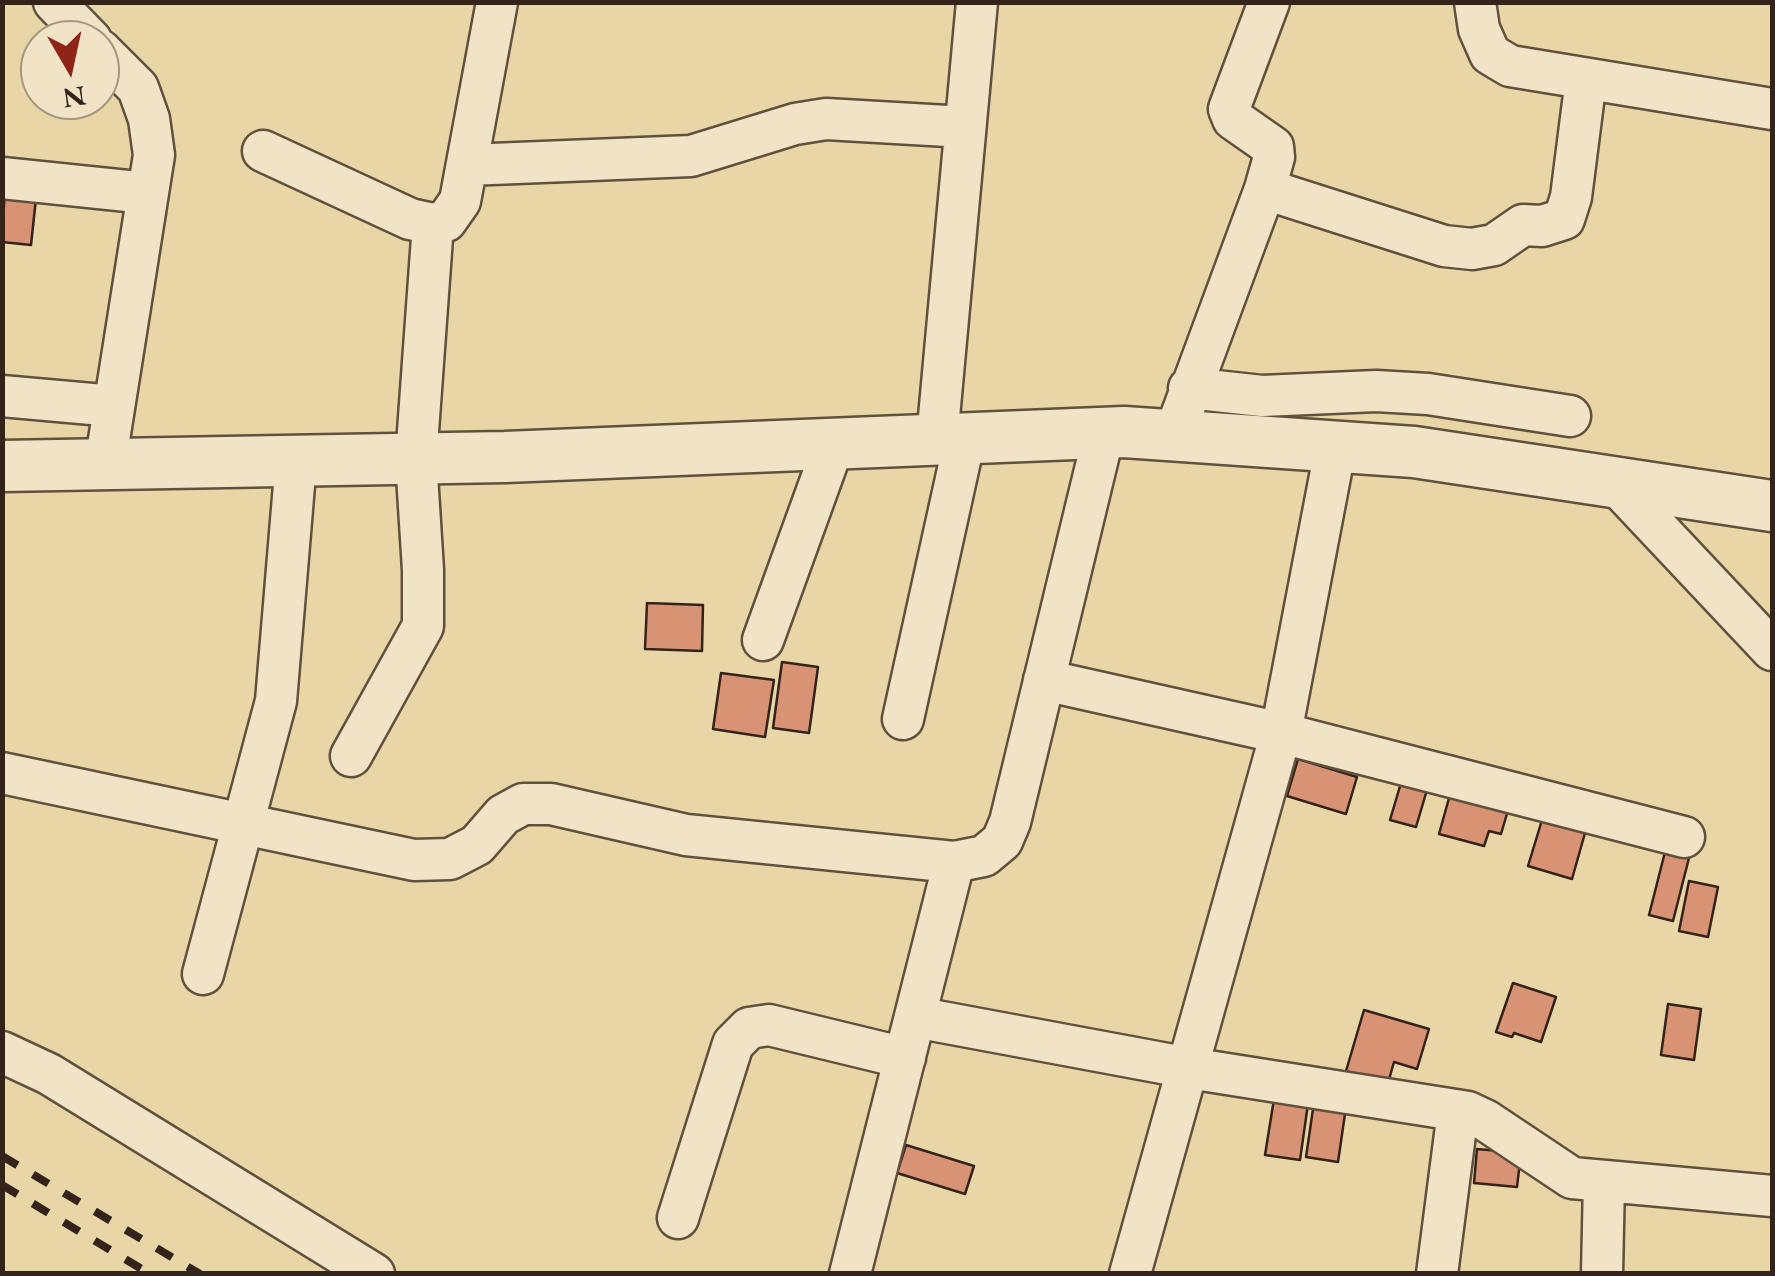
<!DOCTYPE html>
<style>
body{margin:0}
#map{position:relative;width:1775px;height:1276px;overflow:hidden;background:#e9d6a7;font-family:"EB Garamond",serif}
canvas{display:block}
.frame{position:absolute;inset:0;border:5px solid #34231b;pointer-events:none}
.north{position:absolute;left:20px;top:20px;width:100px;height:100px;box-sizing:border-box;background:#f1e4c6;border:2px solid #a59782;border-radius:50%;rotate:171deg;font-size:28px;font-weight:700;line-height:40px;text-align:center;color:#34231b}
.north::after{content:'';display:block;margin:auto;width:35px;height:45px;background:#8f2418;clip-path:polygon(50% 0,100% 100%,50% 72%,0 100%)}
</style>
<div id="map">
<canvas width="1775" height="1276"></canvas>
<div class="frame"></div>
<div class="north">N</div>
</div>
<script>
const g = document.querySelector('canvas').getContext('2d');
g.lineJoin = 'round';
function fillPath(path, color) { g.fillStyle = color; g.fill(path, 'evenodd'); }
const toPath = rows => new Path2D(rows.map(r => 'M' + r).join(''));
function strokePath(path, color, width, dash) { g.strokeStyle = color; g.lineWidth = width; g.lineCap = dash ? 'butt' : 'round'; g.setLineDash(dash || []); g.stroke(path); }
const building = toPath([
 [5,186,37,189,31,245,2,242,5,186],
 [647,603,703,605,702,651,645,649,647,603],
 [782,662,818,667,809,733,773,728,782,662],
 [721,673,774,680,765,737,713,729,721,673],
 [1298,759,1357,777,1346,814,1287,796,1298,759],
 [1403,776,1429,783,1416,827,1390,820,1403,776],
 [1451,791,1509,807,1501,834,1489,831,1484,846,1439,834,1451,791],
 [1542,820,1585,833,1572,879,1528,866,1542,820],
 [1666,848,1690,854,1673,921,1649,915,1666,848],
 [1689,881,1718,887,1708,937,1679,931,1689,881],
 [1513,983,1556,997,1541,1042,1514,1033,1512,1037,1496,1032,1513,983],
 [1668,1004,1701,1009,1694,1060,1661,1055,1668,1004],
 [1364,1010,1429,1029,1417,1069,1394,1062,1388,1083,1346,1071,1364,1010],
 [1274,1099,1308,1104,1300,1160,1265,1155,1274,1099],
 [1314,1102,1346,1107,1338,1162,1306,1157,1314,1102],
 [906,1145,974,1166,965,1194,897,1173,906,1145],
 [1477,1149,1521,1153,1517,1187,1474,1183,1477,1149]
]);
const minor = toPath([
 [54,2,91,40],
 [1475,2,1479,29,1490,54,1510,66,1772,109],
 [100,50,138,88,149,119,154,155,105,465],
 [263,151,410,219,433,224,446,221,460,201,497,2],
 [467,165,691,156,795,124,826,119,965,127],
 [2,178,147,193],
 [1265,189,1444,246,1472,249,1494,245,1523,225,1542,226,1564,219,1571,197,1586,79],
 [1189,388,1262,396,1376,391,1428,394,1570,416],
 [2,396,114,406],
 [1174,435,1265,189,1274,157,1273,147,1233,119,1229,109,1269,2],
 [937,439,977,2],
 [1613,481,1772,650],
 [763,640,834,444],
 [1044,680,1281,733,1684,837],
 [903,719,965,438],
 [351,756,423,626,423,570,416,459,433,224],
 [2,773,414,860,450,859,477,845,503,815,523,804,551,804,686,835,954,862,984,856,1002,841,1010,822,1104,433],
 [203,974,276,701,296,461],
 [915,1017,1189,1068,1468,1112,1485,1120,1572,1178,1772,1196],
 [2,1052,49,1074,374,1274],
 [678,1218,733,1044,749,1028,769,1025,905,1058],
 [850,1274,954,862],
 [1130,1274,1281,733,1336,445],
 [1437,1274,1458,1111],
 [1602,1274,1604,1181]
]);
const tertiary = toPath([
 [2,466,505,457,1124,432,1414,452,1772,506]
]);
const rail = toPath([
 [2,1156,200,1274],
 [2,1185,150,1274]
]);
fillPath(building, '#d89274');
strokePath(building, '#34231b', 2.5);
strokePath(minor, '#61503e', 45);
strokePath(tertiary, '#61503e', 55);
strokePath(minor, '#f1e4c6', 40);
strokePath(tertiary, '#f1e4c6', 50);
strokePath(rail, '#34231b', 8, [18, 18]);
</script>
